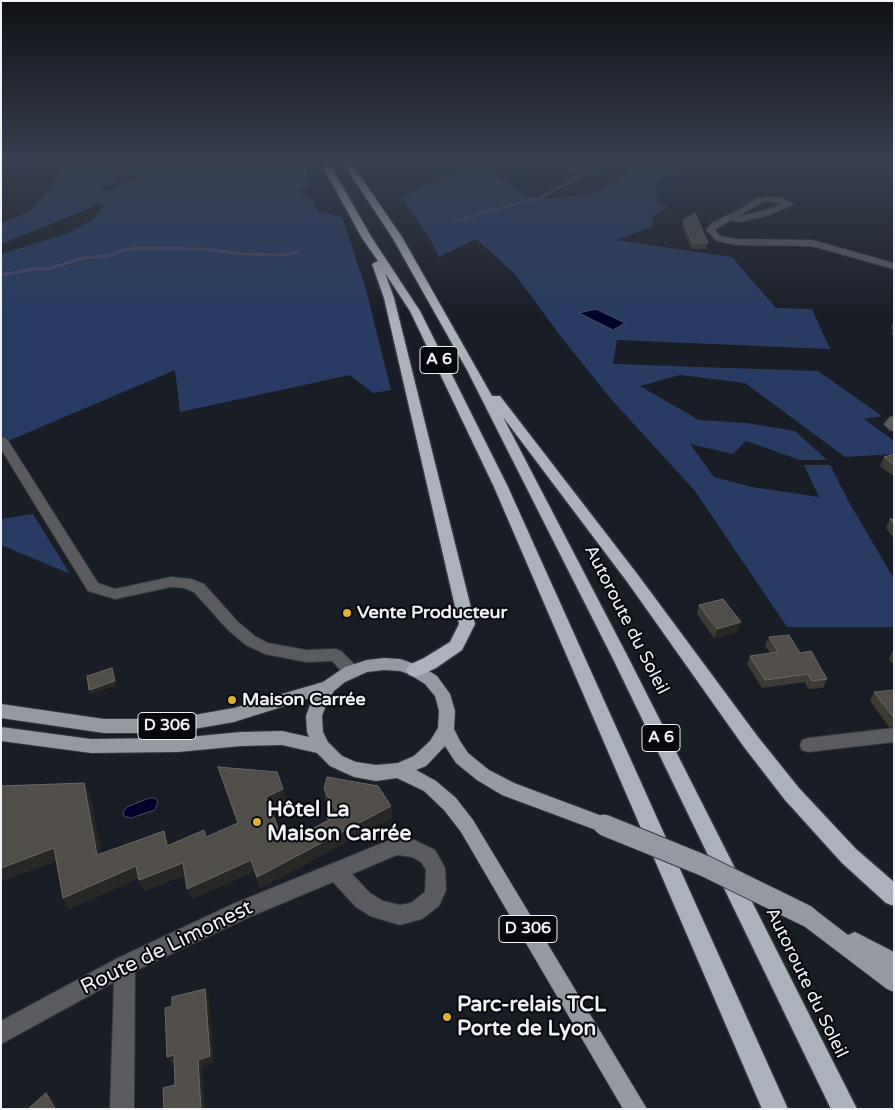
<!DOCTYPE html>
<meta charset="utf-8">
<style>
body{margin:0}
#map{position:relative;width:895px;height:1110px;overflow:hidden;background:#191d25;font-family:"Varela Round",sans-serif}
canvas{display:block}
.frame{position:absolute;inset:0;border:2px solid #f0f2f8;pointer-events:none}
</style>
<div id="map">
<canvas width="895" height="1110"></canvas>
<div class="frame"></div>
</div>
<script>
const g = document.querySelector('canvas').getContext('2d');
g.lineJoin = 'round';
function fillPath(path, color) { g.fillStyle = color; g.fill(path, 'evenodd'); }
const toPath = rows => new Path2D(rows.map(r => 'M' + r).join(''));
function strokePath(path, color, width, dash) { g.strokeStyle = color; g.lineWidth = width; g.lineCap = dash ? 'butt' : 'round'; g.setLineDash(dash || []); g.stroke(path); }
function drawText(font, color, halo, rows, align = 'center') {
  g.font = font + ' "Varela Round",sans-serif'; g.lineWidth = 4; g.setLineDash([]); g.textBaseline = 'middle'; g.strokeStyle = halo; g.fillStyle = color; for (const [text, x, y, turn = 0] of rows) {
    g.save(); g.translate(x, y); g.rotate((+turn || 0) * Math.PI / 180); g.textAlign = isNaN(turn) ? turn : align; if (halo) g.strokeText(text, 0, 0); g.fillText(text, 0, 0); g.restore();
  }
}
const green = toPath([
 [65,163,304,163,310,186,299,191,312,199,317,211,342,217,366,289,391,390,373,393,350,375,180,412,175,370,1,444,1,254,71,232,92,220,104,205,97,204,81,212,1,244,1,223,30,211,55,182],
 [118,175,139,175,139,180,128,181,114,190,100,190],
 [650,163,693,163,655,184,658,203,669,207,654,215,651,227,616,240,732,257,776,308,812,309,830,349,617,340,613,364,818,371,882,416,864,419,894,441,894,454,845,457,745,383,680,375,640,386,699,420,747,423,795,431,827,460,800,460,746,441,733,454,690,444,714,477,752,487,819,497,804,465,830,465,850,504,894,579,894,627,787,627,695,491,611,399,562,338,514,273,476,239,439,257,428,235,400,197,469,168,482,171,499,178,527,196,550,199,591,193],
 [580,313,625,323,613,330],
 [33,514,70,574,1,545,1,519]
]);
const water = toPath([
 [596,309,625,323,613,330,579,313,596,309],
 [149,798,155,798,158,802,155,810,131,818,124,816,123,812,127,807,149,798]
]);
const streamFar1 = toPath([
 [454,221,539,198,605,163],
 [1,275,40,268,47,269,84,258,108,256,120,251,136,248,205,249,241,254,282,255,297,252]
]);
const stream = toPath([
 [1,275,7,274]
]);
const minor = toPath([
 [470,163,489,165,530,163,489,169,470,163],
 [568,163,581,164,592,163,576,172,560,167,568,163],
 [889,163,894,163,894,166,889,165,889,163],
 [767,197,782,198,794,204,769,215,742,222,731,220,715,230,720,236,737,239,812,240,894,263,894,269,812,246,737,245,717,241,706,230,712,223,744,207,755,199,767,197],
 [767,201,783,204,763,211,737,217,761,203,767,201],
 [894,416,894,431,890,430,884,424,890,417,894,416],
 [1,436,7,439,98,583,115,589,171,577,191,579,204,584,238,622,256,637,268,643,306,650,336,649,341,651,357,667,359,671,357,675,351,677,345,675,332,661,306,662,265,654,246,645,228,630,194,592,184,588,171,587,115,599,88,591,1,449,1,436],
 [894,728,894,742,808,752,802,750,800,745,802,740,808,738,894,728],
 [397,837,414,840,435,850,445,868,446,890,439,906,422,919,400,925,370,916,356,907,333,882,247,918,135,971,134,1109,110,1109,114,982,1,1044,1,1021,118,958,233,904,397,837],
 [397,855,412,857,421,862,426,870,425,892,411,903,400,905,383,901,370,893,352,874,397,855]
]);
const primary = toPath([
 [384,658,400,659,421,666,437,676,450,694,455,711,454,729,460,741,468,753,489,770,514,783,610,819,613,825,610,831,604,833,502,795,477,780,456,763,445,746,426,766,416,770,436,781,456,798,473,820,647,1109,623,1109,461,832,444,810,424,791,397,778,376,781,354,777,330,766,317,753,282,745,241,746,178,752,91,753,1,741,1,727,91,739,178,738,241,732,282,731,309,737,307,732,306,716,313,697,234,722,171,733,104,733,1,718,1,704,104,719,171,719,234,708,323,682,345,667,367,660,384,658],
 [384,670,400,671,409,674,425,684,435,696,439,711,438,728,430,741,414,756,398,763,376,765,356,762,342,756,328,742,323,732,322,716,327,703,334,691,345,682,367,672,384,670],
 [807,906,814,909,848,935,855,932,894,952,894,992,887,989,800,923,797,916,800,909,807,906]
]);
const motorway = toPath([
 [321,163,329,163,372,238,420,311,508,487,788,1109,762,1109,494,487,410,311,385,273,394,298,475,624,462,650,436,668,421,675,415,677,409,675,406,670,409,665,424,658,450,642,459,624,384,298,372,264,378,261,362,238,321,163],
 [343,163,351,163,402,237,492,396,500,396,638,575,758,737,799,788,856,849,894,882,894,906,886,903,842,863,785,800,744,747,628,583,503,417,629,659,857,1109,831,1109,613,659,467,370,392,237,343,163]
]);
const primaryBridge = toPath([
 [604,825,705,866,807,916]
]);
const wall = toPath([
 [683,220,708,243,706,249,691,249,682,226],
 [894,320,894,335,892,335,892,324],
 [894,454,894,476,893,476,880,466,884,457],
 [890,519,894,519,894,539,886,528],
 [699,605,737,632,714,638,697,614],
 [769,637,800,653,827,679,823,688,808,689,805,682,762,688,747,664,750,656,770,653,765,646],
 [893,650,894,650,894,665,889,659],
 [894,690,894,727,889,727,870,701,874,692],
 [1,786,90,794,101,854,168,842,169,845,206,837,238,824,283,789,286,801,270,807,284,843,328,821,327,818,334,815,326,801,324,789,391,806,392,818,260,888,254,871,192,899,187,889,185,875,144,891,139,878,69,909,63,898,56,861,1,881]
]);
const shadedWall = toPath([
 [741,622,737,632,714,638,717,629],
 [112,668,116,686,91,694,89,690],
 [84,783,90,794,103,866,97,855],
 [283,789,286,801,269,808,266,797],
 [391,806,392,818,260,888,257,877],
 [164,831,168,842,172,857,167,846],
 [54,848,60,859,1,881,1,868],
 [251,860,254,871,192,899,187,889],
 [183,863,188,874,144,891,139,880],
 [136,866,142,877,69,909,63,898],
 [205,989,209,996,214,1063,202,1066,205,1109,201,1109,198,1060],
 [174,1055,178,1062,171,1064,167,1057],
 [46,1093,52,1099,58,1109,55,1109]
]);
const building = toPath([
 [695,213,708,243,693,243,683,220,695,213],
 [894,454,894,465,884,457,894,454],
 [890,519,894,519,894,524,890,519],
 [723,599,741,622,717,629,699,605,723,599],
 [789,635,800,653,811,651,827,679,812,681,808,674,765,680,750,656,778,652,769,637,789,635],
 [112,668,115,681,89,690,87,676,112,668],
 [894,690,894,718,874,692,894,690],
 [218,767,277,772,283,789,266,797,284,843,329,820,327,818,337,813,324,789,327,777,378,786,391,806,257,877,251,860,187,889,183,863,139,880,136,866,63,898,54,848,1,868,1,786,84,783,97,855,164,831,167,846,204,830,206,837,238,823,218,767],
 [205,989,210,1056,198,1060,201,1109,164,1109,163,1088,175,1085,174,1055,167,1057,165,1008,172,1006,172,997,205,989],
 [46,1093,55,1109,28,1109,46,1093]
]);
const markers = [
 [347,613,5,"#ddb133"],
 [232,700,5,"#ddb133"],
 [257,822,5,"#ddb133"],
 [447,1017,5,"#ddb133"]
];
const shields = [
 [439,360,38],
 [167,726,58],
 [661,738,38],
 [528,929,58]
];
const shieldNames = [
 ["A 6",439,360],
 ["D 306",167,726],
 ["A 6",661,738],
 ["D 306",528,929]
];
const poiNames = [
 ["Vente Producteur",357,613],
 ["Maison Carrée",242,700]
];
const streetNames = [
 ["Autoroute du Soleil",626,620,63],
 ["Autoroute du Soleil",806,983,64]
];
const nearPoinames = [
 ["Hôtel La",267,810],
 ["Maison Carrée",267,834],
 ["Parc-relais TCL",457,1005],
 ["Porte de Lyon",457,1029]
];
const nearStreetnames = [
 ["Route de Limonest",167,948,-26]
];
fillPath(green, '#283c63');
fillPath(water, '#00022b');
strokePath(water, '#484a68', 1);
strokePath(streamFar1, '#484a68', 3);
strokePath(stream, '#484a68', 4);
strokePath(minor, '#33373e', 2);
strokePath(primary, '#33373e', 2);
strokePath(motorway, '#33373e', 3);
fillPath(minor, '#595b5f');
fillPath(primary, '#9599a1');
fillPath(motorway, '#acb2bc');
strokePath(primaryBridge, '#33373e', 23, []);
strokePath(primaryBridge, '#9599a1', 21);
fillPath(wall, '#3e3b34');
fillPath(shadedWall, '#272725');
fillPath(building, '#514e49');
strokePath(building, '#6a6864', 1);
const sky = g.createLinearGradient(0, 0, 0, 319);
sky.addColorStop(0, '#0e1014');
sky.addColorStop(0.51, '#384051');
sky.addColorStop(1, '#38405100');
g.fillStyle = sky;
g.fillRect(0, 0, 895, 319);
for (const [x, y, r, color] of markers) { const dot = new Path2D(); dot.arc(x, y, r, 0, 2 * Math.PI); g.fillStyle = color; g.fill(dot); strokePath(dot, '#06080b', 2); }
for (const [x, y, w] of shields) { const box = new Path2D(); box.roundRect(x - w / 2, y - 13.5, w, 27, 4); g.fillStyle = '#06080b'; g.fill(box); strokePath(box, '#f0f2f8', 1); }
drawText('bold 16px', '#f0f2f8', null, shieldNames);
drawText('bold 18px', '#f0f2f8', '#06080b', poiNames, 'left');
drawText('18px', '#f0f2f8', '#06080b', streetNames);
drawText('bold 21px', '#f0f2f8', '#06080b', nearPoinames, 'left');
drawText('21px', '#f0f2f8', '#06080b', nearStreetnames);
</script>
